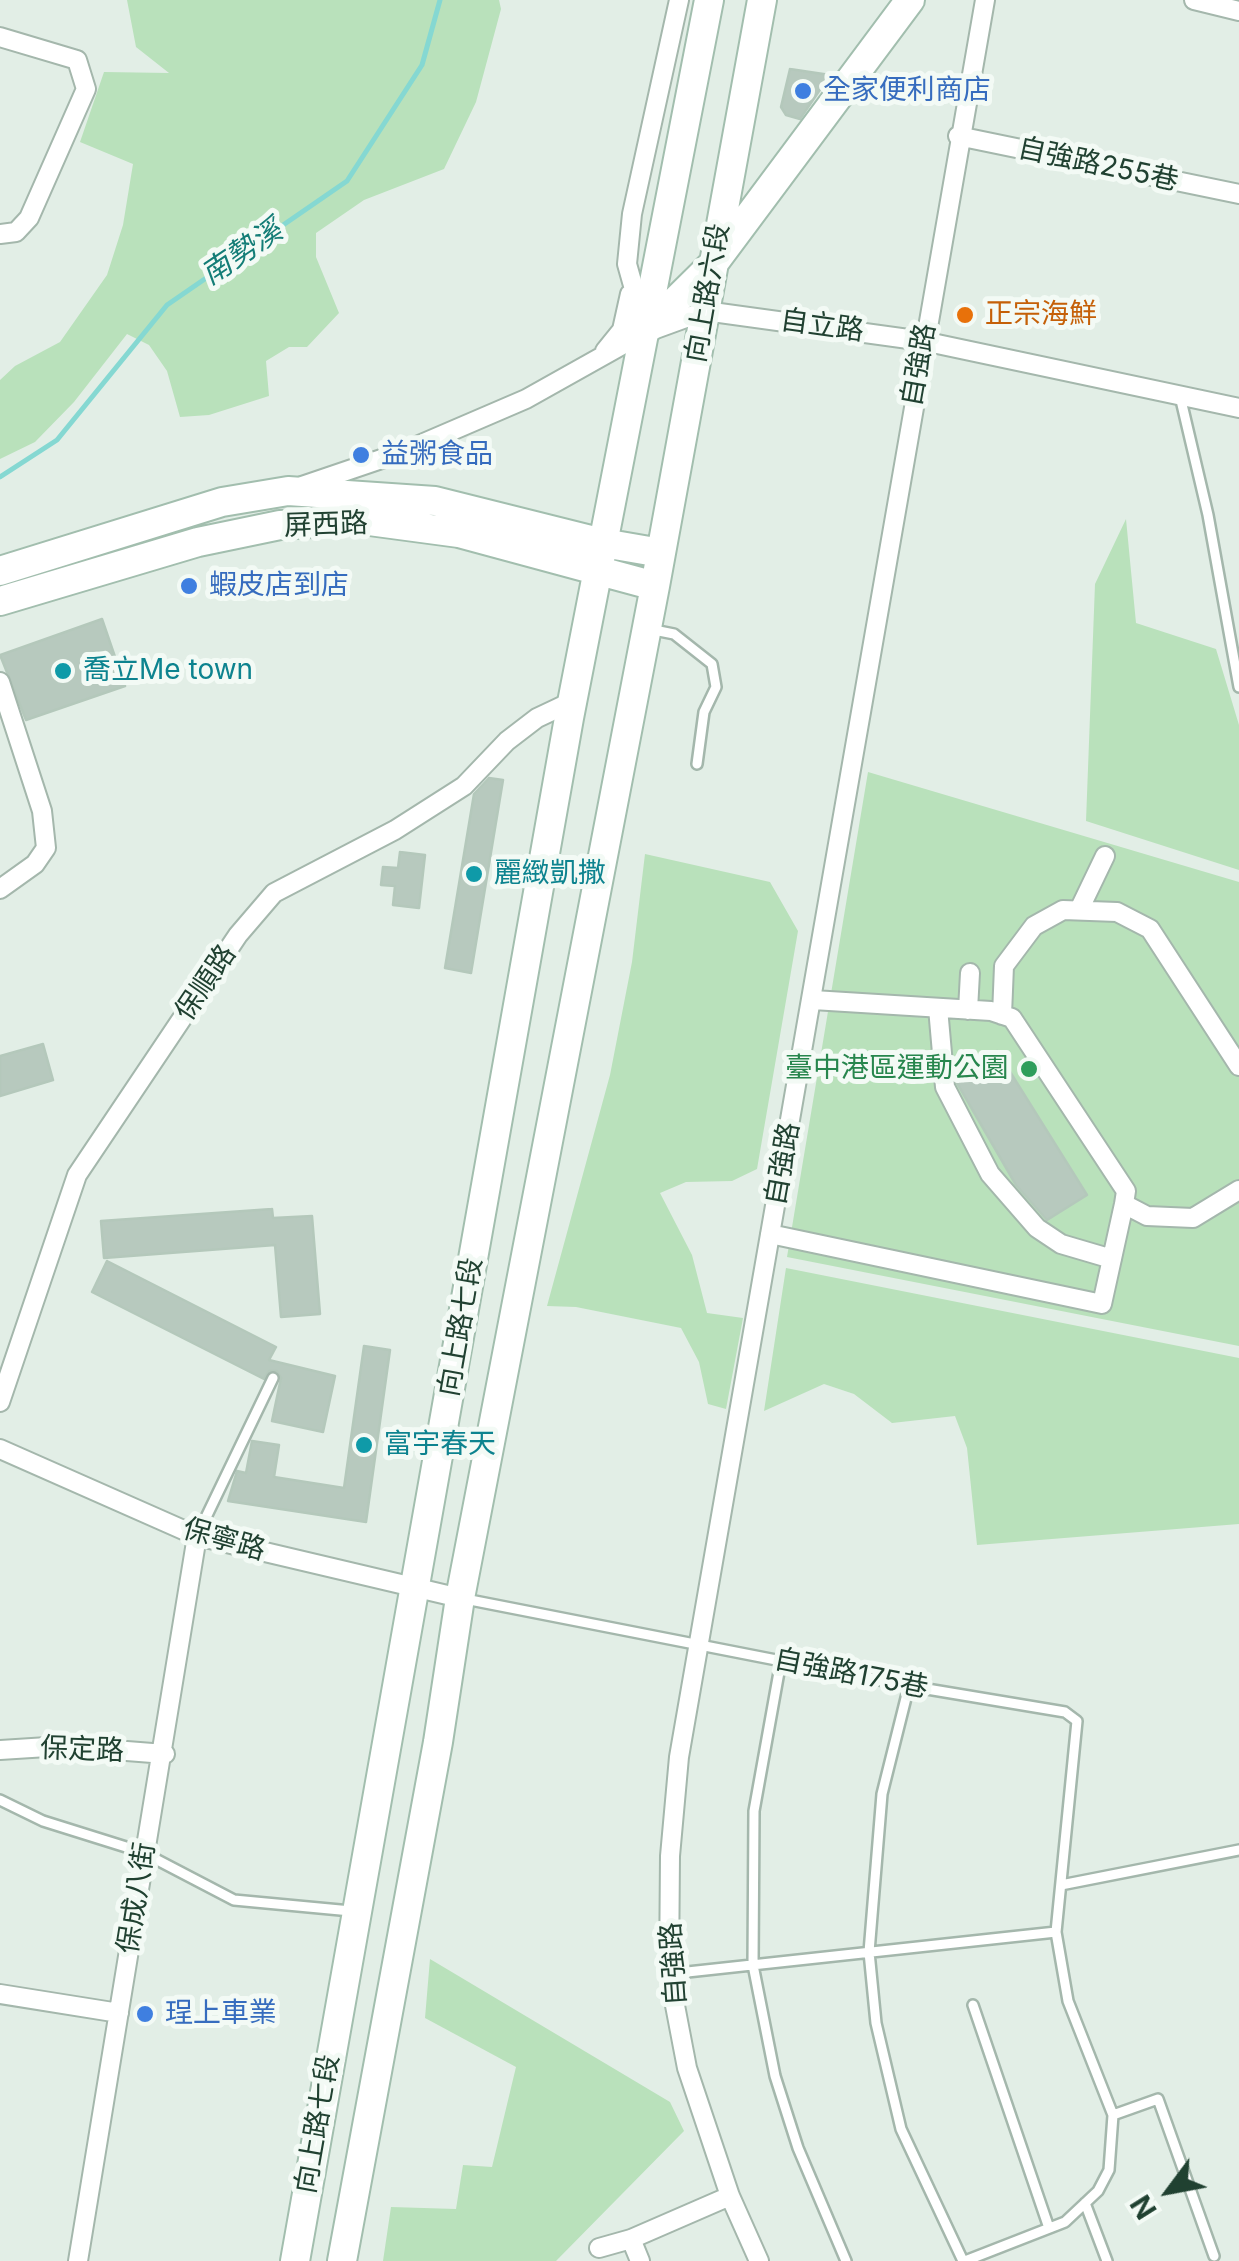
<!DOCTYPE html>
<meta charset="utf-8">
<style>
body{margin:0}
#map{position:relative;width:1239px;height:2261px;overflow:hidden;background:#e2eee6;font-family:Inter,sans-serif}
canvas{display:block}
.north{position:absolute;left:1119px;top:2141px;width:100px;height:100px;-webkit-text-stroke:8px #f3faf5;paint-order:stroke;rotate:238deg;font-size:28px;font-weight:700;line-height:40px;text-align:center;color:#204131}
.north::after{content:'';display:block;margin:auto;width:35px;height:45px;background:#204131;clip-path:polygon(50% 0,100% 100%,50% 72%,0 100%)}
</style>
<div id="map">
<canvas width="1239" height="2261"></canvas>
<div class="north">N</div>
</div>
<script>
const g = document.querySelector('canvas').getContext('2d');
g.lineJoin = 'round';
function fillPath(path, color) { g.fillStyle = color; g.fill(path, 'evenodd'); }
const toPath = rows => new Path2D(rows.map(r => 'M' + r).join(''));
function strokePath(path, color, width, dash) { g.strokeStyle = color; g.lineWidth = width; g.lineCap = dash ? 'butt' : 'round'; g.setLineDash(dash || []); g.stroke(path); }
function drawText(font, color, halo, rows, align = 'center') {
  g.font = font + ' Inter,"Noto Sans TC",sans-serif'; g.lineWidth = 10; g.setLineDash([]); g.textBaseline = 'middle'; g.strokeStyle = halo; g.fillStyle = color; for (const [text, x, y, turn = 0] of rows) {
    g.save(); g.translate(x, y); g.rotate((+turn || 0) * Math.PI / 180); g.textAlign = isNaN(turn) ? turn : align; if (halo) g.strokeText(text, 0, 0); g.fillText(text, 0, 0); g.restore();
  }
}
const green = toPath([
 [127,0,499,0,501,9,476,102,444,169,364,200,316,233,316,257,339,313,307,347,289,347,266,361,269,396,209,415,180,417,167,371,149,345,127,334,74,402,35,442,0,459,0,380,15,366,60,342,107,275,123,225,133,164,80,142,104,72,169,73,136,47],
 [1126,519,1136,623,1216,649,1239,725,1239,870,1086,821,1095,584],
 [868,772,1239,882,1239,1346,787,1257],
 [645,854,770,882,798,931,757,1169,732,1181,686,1182,660,1193,692,1255,707,1313,743,1318,726,1409,708,1404,699,1362,681,1328,576,1307,547,1306,610,1075,632,962],
 [786,1268,1239,1358,1239,1524,977,1545,967,1448,955,1416,892,1423,854,1394,824,1384,764,1411],
 [430,1959,670,2102,684,2131,556,2261,383,2261,391,2207,456,2209,463,2165,492,2167,516,2067,425,2018]
]);
const stream = toPath([
 [0,477,57,440,167,305,347,181,422,65,440,0]
]);
const building = toPath([
 [790,69,830,75,800,119,786,115,781,107,790,69],
 [102,619,125,686,26,720,0,655,102,619],
 [489,778,503,780,471,973,445,968,474,794,489,778],
 [400,852,425,855,419,908,393,905,395,886,381,885,383,867,398,868,400,852],
 [43,1044,53,1080,0,1096,0,1056,43,1044],
 [997,1051,1087,1195,1047,1220,1016,1185,957,1083,957,1077,997,1051],
 [272,1209,273,1218,312,1216,320,1314,281,1317,275,1245,104,1258,101,1221,272,1209],
 [107,1261,276,1347,269,1360,335,1376,323,1432,272,1421,281,1378,277,1371,269,1371,264,1379,92,1292,107,1261],
 [364,1346,390,1350,366,1522,228,1501,237,1471,246,1473,252,1441,279,1445,274,1477,344,1488,364,1346]
]);
const lane = toPath([
 [1180,396,1208,515,1239,687],
 [649,629,674,634,712,664,716,687,704,712,697,764],
 [197,1536,273,1378],
 [465,1599,909,1686,1065,1712,1077,1721,1056,1932,1068,2001,1113,2115,1109,2170,1098,2191,1065,2222,965,2261],
 [781,1661,754,1811,753,1965,775,2076,798,2148,846,2261],
 [909,1686,882,1794,869,1952,876,2023,901,2129,963,2261],
 [0,1800,43,1821,142,1852,234,1900,351,1911],
 [1061,1885,1239,1850],
 [669,1974,1056,1932],
 [973,2005,1049,2228],
 [1113,2115,1158,2099,1214,2256],
 [1085,2203,1107,2261]
]);
const street = toPath([
 [1194,0,1239,11],
 [0,37,77,60,86,89,29,218,16,232,0,234],
 [958,136,1239,194],
 [643,321,627,264,632,214,679,0],
 [605,351,622,330,630,294],
 [302,486,405,451,526,399,642,334,705,311,923,341,1239,408],
 [0,682,42,811,46,848,35,864,0,889],
 [1080,908,1105,856],
 [938,1008,945,1087,990,1174,1037,1228,1061,1244,1112,1259],
 [968,1010,970,973],
 [1002,1015,1004,966,1034,926,1063,910,1117,912,1150,929,1239,1066],
 [1124,1204,1147,1216,1193,1218,1239,1190],
 [770,1234,1102,1304,1124,1204,1126,1191,1012,1018,991,1011,813,1000],
 [0,1402,77,1175,238,935,274,893,395,830,464,786,507,741,537,718,573,701],
 [0,1449,197,1536,460,1598],
 [0,1750,63,1746,165,1754],
 [0,1994,119,2013],
 [631,2239,640,2261],
 [599,2248,631,2239,730,2196],
 [78,2261,197,1536],
 [759,2261,730,2196,687,2068,669,1974,670,1856,679,1757,985,0]
]);
const secondary = toPath([
 [642,334,714,263,910,0],
 [0,571,222,502,288,491,435,501,603,543,661,553],
 [0,601,198,542,280,525,362,520,459,533,655,586],
 [295,2261,569,718,709,0],
 [342,2261,438,1742,460,1598,655,586,762,0]
]);
const markers = [
 [803,91,10,"#3f7fe0"],
 [965,315,10,"#e8710a"],
 [361,455,10,"#3f7fe0"],
 [189,586,10,"#3f7fe0"],
 [63,671,10,"#0f9aa8"],
 [474,874,10,"#0f9aa8"],
 [1029,1069,10,"#2e9e5b"],
 [364,1445,10,"#0f9aa8"],
 [145,2014,10,"#3f7fe0"]
];
const shopNames = [
 ["全家便利商店",823,91],
 ["益粥食品",381,455],
 ["蝦皮店到店",209,586],
 ["珵上車業",165,2014]
];
const streetNames = [
 ["自強路255巷",1098,165,12],
 ["向上路六段",708,293,-80],
 ["自立路",822,326,8],
 ["自強路",919,365,-80],
 ["屏西路",326,525,-2],
 ["保順路",206,983,-56],
 ["自強路",783,1164,-80],
 ["向上路七段",461,1327,-80],
 ["保寧路",224,1540,16],
 ["自強路175巷",851,1674,11],
 ["保定路",82,1750,2],
 ["保成八街",137,1898,-81],
 ["自強路",674,1964,-94],
 ["向上路七段",318,2124,-80]
];
const foodNames = [
 ["正宗海鮮",985,315]
];
const cultureNames = [
 ["喬立Me town",83,671],
 ["麗緻凱撒",494,874],
 ["富宇春天",384,1445]
];
const leisureNames = [
 ["臺中港區運動公園",1009,1069]
];
const waterNames = [
 ["南勢溪",242,253,-34]
];
fillPath(green, '#b9e1bb');
strokePath(stream, '#85d8d2', 5);
fillPath(building, '#b7c9be');
strokePath(building, '#b4c8bb', 2.5);
strokePath(lane, '#a4b7ac', 14);
strokePath(street, '#a4b7ac', 22);
strokePath(secondary, '#a2beae', 32);
strokePath(lane, '#fff', 9);
strokePath(street, '#fff', 18);
strokePath(secondary, '#fff', 28);
for (const [x, y, r, color] of markers) { const dot = new Path2D(); dot.arc(x, y, r, 0, 2 * Math.PI); g.fillStyle = color; g.fill(dot); strokePath(dot, '#f3faf5', 4); }
drawText('28px', '#366cbe', '#f3faf5', shopNames, 'left');
drawText('28px', '#204131', '#f3faf5', streetNames);
drawText('28px', '#c56008', '#f3faf5', foodNames, 'left');
drawText('28px', '#0d838f', '#f3faf5', cultureNames, 'left');
drawText('28px', '#27864d', '#f3faf5', leisureNames, 'right');
drawText('italic 30px', '#147d77', '#f3faf5', waterNames);
</script>
